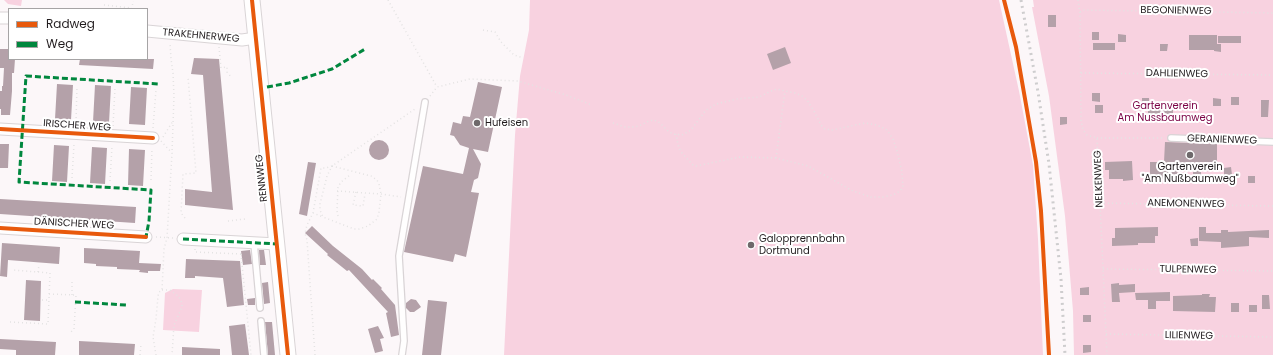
<!DOCTYPE html>
<meta charset="utf-8">
<style>
body{margin:0}
#map{position:relative;width:1273px;height:355px;overflow:hidden;background:#fcf7f9;font-family:Poppins,sans-serif}
canvas{display:block}
.legend{position:absolute;left:8px;top:8px;width:140px;height:52px;box-sizing:border-box;background:#fff;border:1px solid #a6a4a5;margin:0;padding:5px 7px;list-style:none;font-size:12px;color:#211c1e}
.legend li{display:flex;align-items:center;gap:8px;height:20px}
.legend b{width:20px;border:1px solid #a6a4a5}
</style>
<div id="map">
<canvas width="1273" height="355"></canvas>
<ul class="legend">
<li><b style="height:5px;background:#e8590c"></b>Radweg</li>
<li><b style="height:5px;background:#00873e"></b>Weg</li>
</ul>
</div>
<script>
const g = document.querySelector('canvas').getContext('2d');
g.lineJoin = 'round';
function fillPath(path, color) { g.fillStyle = color; g.fill(path, 'evenodd'); }
const toPath = rows => new Path2D(rows.map(r => 'M' + r).join(''));
function strokePath(path, color, width, dash) { g.strokeStyle = color; g.lineWidth = width; g.lineCap = dash ? 'butt' : 'round'; g.setLineDash(dash || []); g.stroke(path); }
function drawText(font, color, halo, rows, align = 'center') {
  g.font = font + ' Poppins,sans-serif'; g.lineWidth = 4; g.setLineDash([]); g.textBaseline = 'middle'; g.strokeStyle = halo; g.fillStyle = color; for (const [text, x, y, turn = 0] of rows) {
    g.save(); g.translate(x, y); g.rotate((+turn || 0) * Math.PI / 180); g.textAlign = isNaN(turn) ? turn : align; if (halo) g.strokeText(text, 0, 0); g.fillText(text, 0, 0); g.restore();
  }
}
const green = toPath([
 [4,0,22,0,21,6,8,4],
 [530,0,999,0,1019,91,1033,165,1038,239,1043,355,504,355,515,135,520,76,529,30],
 [1033,0,1273,0,1273,355,1074,355,1073,311,1065,216,1049,96,1032,7,1034,7],
 [173,289,202,290,199,332,163,330,165,293]
]);
const building = toPath([
 [1048,15,1056,15,1056,27,1048,27],
 [1092,32,1099,32,1099,40,1092,40],
 [1118,34,1126,35,1126,42,1118,42],
 [1189,35,1217,35,1217,44,1221,44,1221,52,1214,51,1214,50,1189,50],
 [1218,36,1241,36,1241,43,1218,43],
 [1093,43,1115,43,1115,50,1093,50],
 [1160,44,1168,44,1167,51,1160,51],
 [785,47,791,63,773,70,767,54],
 [0,49,9,49,9,59,15,59,14,73,12,73,12,91,10,115,1,115,1,109,0,109,0,91,2,91,2,86,3,86,4,68,0,68],
 [194,58,219,59,233,210,185,205,185,189,212,192,203,75,191,74],
 [80,59,154,59,153,69,79,65],
 [478,82,502,87,488,152,473,149,481,164,478,178,474,180,471,192,479,193,466,257,455,254,453,262,404,252,423,166,463,174,469,148,460,145,454,136,450,135,453,122,461,124,463,116,470,117],
 [57,84,73,85,71,120,55,119],
 [95,85,111,86,109,123,93,122],
 [131,87,147,88,145,125,129,124],
 [1092,93,1100,93,1100,102,1092,101],
 [1231,97,1239,97,1239,105,1231,105],
 [1142,98,1149,98,1149,106,1142,106],
 [1213,98,1221,99,1221,106,1213,106],
 [1261,100,1269,100,1268,117,1261,117],
 [1095,105,1103,105,1103,113,1095,113],
 [1148,107,1173,107,1173,116,1148,115],
 [1060,117,1067,117,1067,124,1060,125],
 '369 150a10 10 0 1 1 20 0a10 10 0 1 1-20 0Z',
 [1165,142,1217,144,1217,162,1201,162,1201,175,1193,175,1193,163,1179,163,1179,166,1177,166,1178,182,1169,182,1169,179,1150,178,1150,162,1164,162],
 [0,144,9,144,8,168,0,168],
 [54,145,69,146,67,182,52,181],
 [92,147,107,148,105,184,90,183],
 [129,149,145,150,143,186,128,185],
 [1132,161,1133,180,1123,181,1123,179,1109,179,1109,170,1105,170,1105,162],
 [308,162,316,163,307,216,299,214],
 [1231,167,1232,175,1224,176,1224,168],
 [1248,176,1255,176,1255,183,1248,183],
 [0,199,136,207,135,223,0,214],
 [312,226,333,246,362,269,372,280,373,279,382,288,381,289,395,305,399,335,391,337,386,313,388,312,349,270,347,271,327,255,328,254,305,233],
 [1158,227,1158,236,1155,236,1155,243,1138,243,1138,245,1112,246,1112,238,1115,238,1115,228],
 [1199,227,1206,227,1206,233,1221,233,1221,230,1228,230,1228,232,1269,230,1269,238,1249,237,1249,246,1221,248,1221,242,1199,241],
 [1198,238,1198,246,1191,246,1190,239],
 [2,243,60,247,59,264,8,260,7,277,0,276],
 [84,248,140,251,139,263,161,264,160,271,148,271,148,273,139,272,140,270,117,269,117,267,96,266,96,264,84,263],
 [250,250,252,264,243,265,241,251],
 [259,250,264,250,266,265,260,265],
 [186,259,240,261,244,305,227,307,223,278,195,276,195,278,185,278],
 [26,280,41,281,40,321,24,320],
 [268,282,270,303,264,304,262,283],
 [1119,283,1119,285,1135,284,1135,292,1119,293,1120,302,1112,302,1111,284],
 [1089,287,1089,295,1080,295,1080,288],
 [1170,292,1170,301,1156,301,1156,309,1148,309,1148,300,1136,300,1135,293],
 [1202,294,1210,294,1209,297,1216,297,1215,312,1173,311,1173,296,1202,295],
 [1262,295,1269,295,1270,309,1262,309],
 [255,298,255,305,248,305,247,299],
 [411,299,416,300,421,307,414,312,410,312,406,308,406,303],
 [428,300,447,302,441,355,422,355],
 [1231,303,1239,303,1239,312,1231,312],
 [1249,305,1257,305,1257,312,1249,312],
 [1083,315,1091,315,1091,322,1083,322],
 [265,322,272,322,275,355,268,355],
 [245,324,249,355,232,355,229,326],
 [378,326,384,338,380,339,383,351,375,353,368,329],
 [0,339,56,342,55,355,16,355,16,350,0,349],
 [79,341,135,344,134,355,79,355],
 [1083,345,1091,345,1091,352,1083,353],
 [182,347,220,349,220,355,182,355]
]);
const path = toPath([
 [388,0,437,87],
 [1078,0,1080,13,1081,120,1083,130,1087,135,1097,138,1107,355],
 [104,5,132,8],
 [132,9,133,1],
 [1080,12,1083,10,1273,13],
 [483,30,495,32,501,42,514,55,523,58],
 [219,47,221,68,227,67,227,72,232,78],
 [1081,73,1273,75],
 [430,96,437,87,470,79,518,81,566,95,592,105],
 [76,122,77,86],
 [613,123,625,127,632,127,639,126,649,121,654,120,660,123,668,131,673,134,682,135,691,130,706,110,716,104,737,99,759,97,771,91,777,89,785,91,795,93,802,96,807,100,814,111,821,125,825,129,832,130,865,123,877,125,887,130,893,139,897,151,902,172,903,187,900,191,893,195,883,197,871,197,853,191,808,166,776,158,740,157,696,166,693,165,681,152,678,145,676,134],
 [113,126,115,88],
 [153,128,156,90],
 [163,137,173,121],
 [1097,138,1165,138],
 [161,141,172,153],
 [776,158,785,91],
 [332,166,371,176,377,180,379,184,381,194,379,212,377,219,368,226,359,229,354,229,323,217,320,210,320,204,327,176,332,166],
 [72,178,74,144],
 [151,180,152,148],
 [110,181,112,146],
 [337,191,381,194,401,197],
 [356,192,353,205,363,206,365,194],
 [1100,203,1273,206],
 [313,213,321,168,326,168,332,166,415,109],
 [338,216,337,211,338,187,341,182,350,175],
 [185,218,181,213,183,174,196,173,188,77],
 [228,221,245,219],
 [156,237,173,238],
 [195,249,195,252,241,254],
 [241,254,251,355],
 [1103,269,1273,271],
 [38,272,39,265],
 [162,290,170,290,173,292,179,297,182,303,182,307,174,325,172,355],
 [49,294,76,295,74,329,71,332],
 [72,295,72,282],
 [42,300,49,300],
 [10,322,48,324,50,273,13,270],
 [1106,334,1273,337],
 [140,355,141,344],
 [156,355,153,337,156,319,158,296,159,292,162,290,164,249,167,238,172,153,174,96,173,73,171,59,170,43],
 [315,355,307,240,305,233,307,225,313,213,323,217]
]);
const lane = toPath([
 [1171,138,1273,142],
 [254,243,260,308],
 [261,321,264,355],
 [402,355,404,341,399,256,425,102]
]);
const street = toPath([
 [0,18,9,18],
 [147,31,242,40,256,38],
 [0,129,153,138],
 [0,228,146,237],
 [183,239,277,244]
]);
const secondary = toPath([
 [252,0,288,355]
]);
const rail = toPath([
 [1021,0,1038,92,1049,164,1061,279,1065,355]
]);
const quiet = toPath([
 [267,87,289,83,332,69,365,49],
 [144,236,146,237,149,221,151,190,19,182,26,76,159,84],
 [183,239,277,244],
 [75,302,126,305]
]);
const cycleway = toPath([
 [252,0,288,355],
 [1004,0,1016,47,1036,162,1041,211,1049,355],
 [0,129,153,138],
 [0,228,146,237]
]);
const markers = [
 [477,123,4,"#6e696b"],
 [1190,155,4,"#6e696b"],
 [751,245,4,"#6e696b"]
];
const streetNames = [
 ["BEGONIENWEG",1176,11,1],
 ["TRAKEHNERWEG",201,36,5],
 ["DAHLIENWEG",1177,74,1],
 ["IRISCHER WEG",77,126,4],
 ["GERANIENWEG",1222,140,2],
 ["RENNWEG",262,178,-96],
 ["NELKENWEG",1099,179,-92],
 ["ANEMONENWEG",1186,204,1],
 ["DÄNISCHER WEG",74,224,3],
 ["TULPENWEG",1188,270,1],
 ["LILIENWEG",1189,336,1]
];
const parkNames = [
 ["Gartenverein",1165,106],
 ["Am Nussbaumweg",1165,118]
];
const poiNames = [
 ["Hufeisen",485,123],
 ["Gartenverein",1190,167,"center"],
 ["\"Am Nußbaumweg\"",1190,179,"center"],
 ["Galopprennbahn",759,239],
 ["Dortmund",759,251]
];
fillPath(green, '#f8d2e0');
fillPath(building, '#b4a1a9');
strokePath(lane, '#d9d4d6', 8);
strokePath(street, '#d9d4d6', 13);
strokePath(secondary, '#d9d4d6', 17);
strokePath(path, '#e4e3e3', 1.5, [1, 3]);
strokePath(lane, '#fffefe', 5.5);
strokePath(street, '#fffefe', 11);
strokePath(secondary, '#fffefe', 15);
strokePath(rail, '#cecdce', 3, [2, 4]);
strokePath(quiet, '#00873e', 3, [6, 3]);
strokePath(cycleway, '#e8590c', 4);
for (const [x, y, r, color] of markers) { const dot = new Path2D(); dot.arc(x, y, r, 0, 2 * Math.PI); g.fillStyle = color; g.fill(dot); strokePath(dot, '#fff', 1.5); }
drawText('10px', '#211c1e', '#fff', streetNames);
drawText('10px', '#7b0245', '#fff', parkNames);
drawText('10px', '#211c1e', '#fff', poiNames, 'left');
</script>
